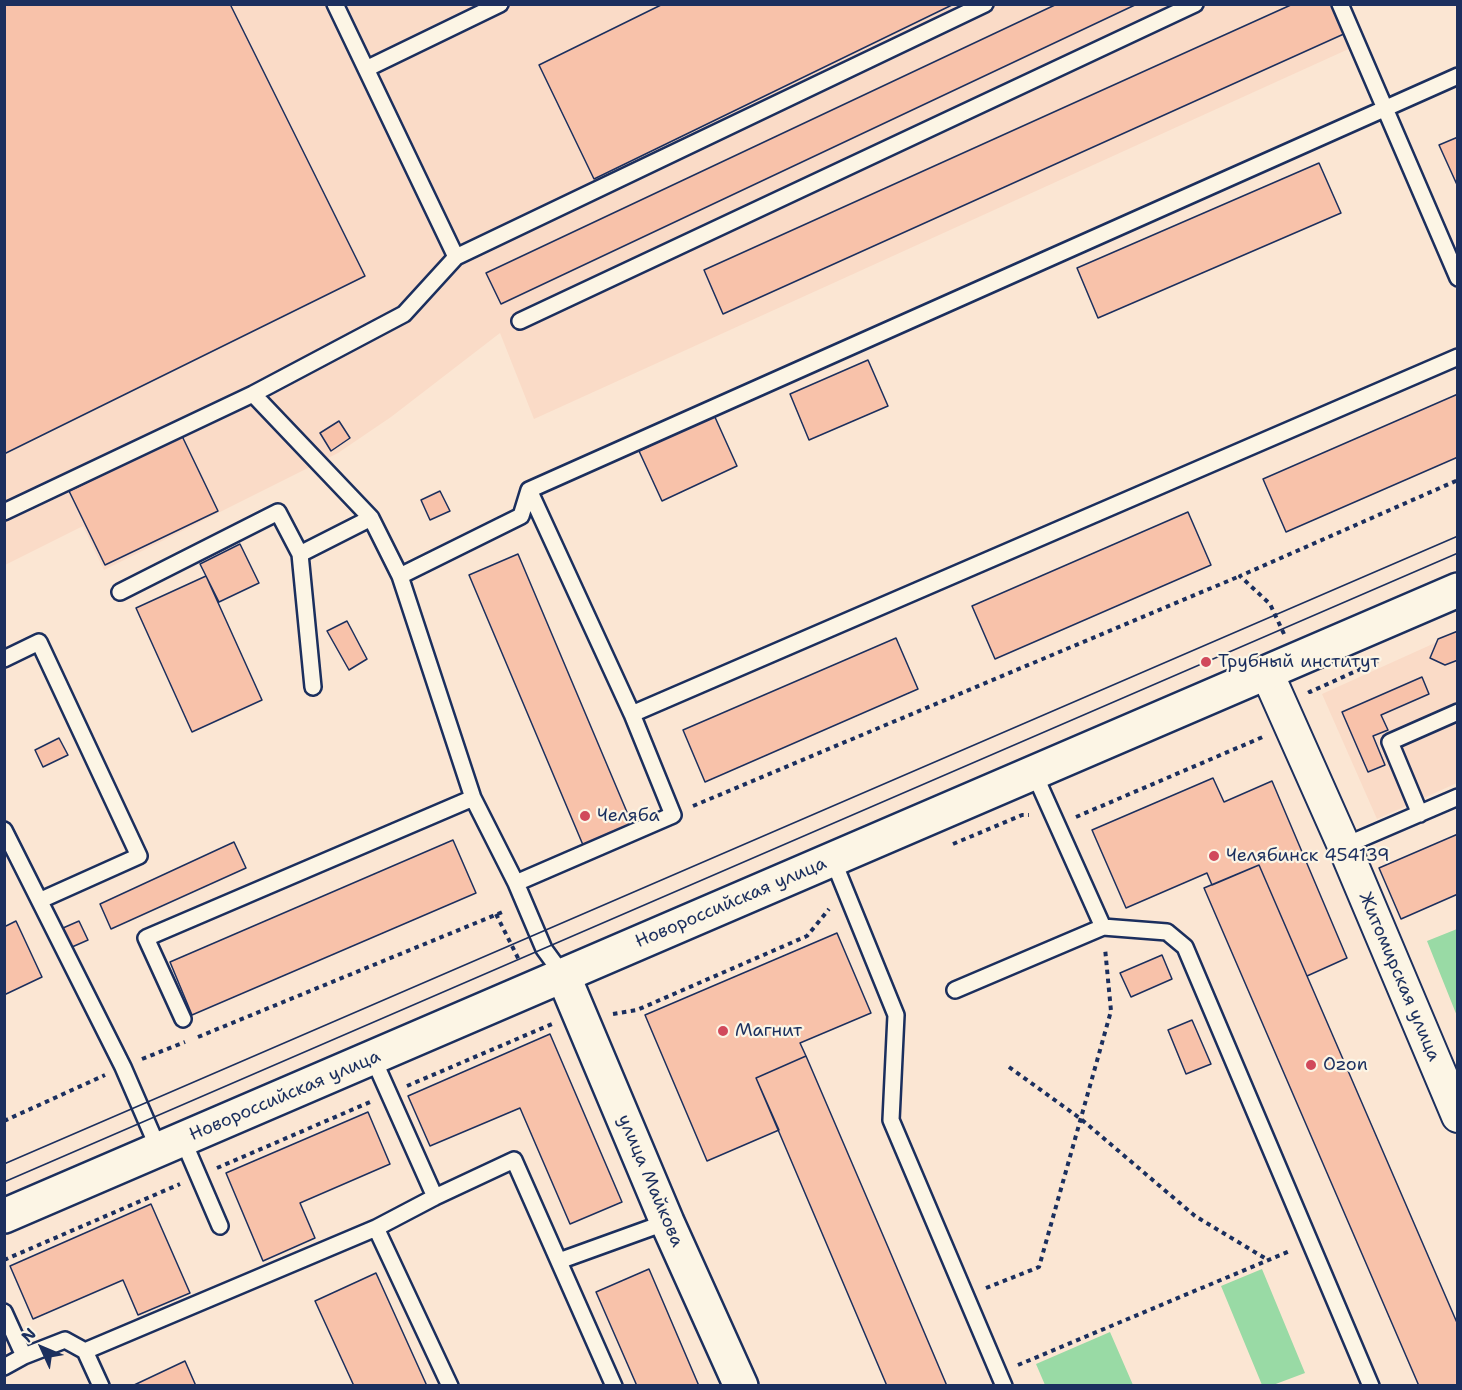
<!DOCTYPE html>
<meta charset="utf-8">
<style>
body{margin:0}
#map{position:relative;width:1462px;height:1390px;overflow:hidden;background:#fbe6d3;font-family:"Shantell Sans",sans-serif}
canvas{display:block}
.frame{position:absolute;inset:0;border:6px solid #1b2f5e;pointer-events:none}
.north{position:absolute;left:12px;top:1318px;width:60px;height:60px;-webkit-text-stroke:4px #fcf5e5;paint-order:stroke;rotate:314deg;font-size:16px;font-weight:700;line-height:24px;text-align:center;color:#1b2f5e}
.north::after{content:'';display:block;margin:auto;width:21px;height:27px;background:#1b2f5e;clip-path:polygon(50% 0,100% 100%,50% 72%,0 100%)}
</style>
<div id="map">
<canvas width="1462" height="1390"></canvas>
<div class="frame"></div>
<div class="north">N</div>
</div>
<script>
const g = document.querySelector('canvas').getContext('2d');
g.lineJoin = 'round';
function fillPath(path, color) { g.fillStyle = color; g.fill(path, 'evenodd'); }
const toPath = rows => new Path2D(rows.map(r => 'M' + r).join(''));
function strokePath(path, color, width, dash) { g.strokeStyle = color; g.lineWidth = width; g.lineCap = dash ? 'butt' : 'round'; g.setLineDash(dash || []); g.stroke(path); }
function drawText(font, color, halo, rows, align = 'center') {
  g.font = font + ' "Shantell Sans",sans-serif'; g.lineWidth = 4.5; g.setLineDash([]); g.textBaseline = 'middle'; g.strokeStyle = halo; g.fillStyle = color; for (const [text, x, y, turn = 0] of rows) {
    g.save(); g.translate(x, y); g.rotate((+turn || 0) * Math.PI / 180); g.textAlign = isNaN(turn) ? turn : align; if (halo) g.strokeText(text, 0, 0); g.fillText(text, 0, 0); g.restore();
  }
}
const built = toPath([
 [1347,4,1364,42,534,419,500,333,391,417,338,453,104,570,83,526,5,565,5,5],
 [1457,633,1457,783,1377,819,1322,694]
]);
const green = toPath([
 [1457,929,1457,1016,1427,941],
 [1262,1269,1305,1373,1273,1385,1262,1385,1221,1286],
 [1110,1332,1133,1385,1045,1385,1036,1364]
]);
const building = toPath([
 [4,4,230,4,365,276,4,454,4,4],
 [663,4,954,4,594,179,539,65,663,4],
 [1057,4,1137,4,501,304,486,273,1057,4],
 [1293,4,1332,4,1346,33,723,314,704,270,1293,4],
 [1458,137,1458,187,1439,145,1458,137],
 [1319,163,1341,213,1098,318,1077,268,1319,163],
 [868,360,888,406,809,440,790,394,868,360],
 [1458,394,1458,457,1286,532,1263,479,1458,394],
 [714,415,737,466,662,501,639,451,714,415],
 [339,421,350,438,331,451,320,433,339,421],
 [182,436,218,511,105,565,69,491,182,436],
 [440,491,450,511,430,520,421,500,440,491],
 [1188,512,1211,565,995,659,972,606,1188,512],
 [240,544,259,583,219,602,200,564,240,544],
 [518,554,632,824,583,845,469,575,518,554],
 [206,576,262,700,192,732,136,608,206,576],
 [347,621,367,659,349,670,327,631,347,621],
 [1458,631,1458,660,1445,665,1430,658,1438,639,1458,631],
 [896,638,918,689,705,782,683,730,896,638],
 [1422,677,1429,694,1381,715,1388,730,1373,736,1385,765,1368,772,1342,712,1422,677],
 [59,738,68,755,43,767,35,750,59,738],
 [1213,778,1224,802,1272,781,1347,958,1307,976,1259,865,1212,885,1207,873,1126,908,1092,830,1213,778],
 [1458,834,1458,894,1401,919,1379,868,1458,834],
 [453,840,476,893,192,1015,170,962,453,840],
 [234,842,246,868,111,929,100,904,234,842],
 [1259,865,1458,1325,1458,1386,1419,1386,1204,888,1259,865],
 [16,921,42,977,4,995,4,927,16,921],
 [79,921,88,940,72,947,63,928,79,921],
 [837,933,871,1013,800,1043,806,1056,756,1078,779,1130,707,1161,645,1015,837,933],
 [1162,955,1172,979,1131,997,1120,973,1162,955],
 [1192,1020,1211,1064,1186,1074,1168,1030,1192,1020],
 [550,1034,622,1202,570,1224,520,1108,430,1146,408,1096,550,1034],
 [806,1056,888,1247,947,1386,887,1386,756,1078,806,1056],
 [368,1112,390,1164,300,1203,315,1238,263,1261,226,1173,368,1112],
 [151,1204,190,1293,138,1315,123,1280,33,1319,10,1266,151,1204],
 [649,1269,699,1386,637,1386,596,1292,649,1269],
 [376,1273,427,1386,354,1386,315,1301,376,1273],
 [185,1361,196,1386,132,1386,185,1361]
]);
const path = toPath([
 [1284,634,1270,604,1240,576,1458,480],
 [1309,690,1310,692,1378,661],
 [693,806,1240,576],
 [1076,817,1265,736],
 [953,844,1022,815,1029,815],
 [496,914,520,962],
 [613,1014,637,1010,807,936,829,909],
 [198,1037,505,911],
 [142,1059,185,1042],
 [1009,1067,1081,1119,1195,1216,1268,1260],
 [407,1086,552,1024],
 [4,1121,105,1075],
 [217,1168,370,1102],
 [4,1260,180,1184],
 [986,1288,1039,1267,1111,1011,1105,948],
 [1018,1365,1290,1251]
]);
const lane = toPath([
 [1340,4,1458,278],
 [366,69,500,4],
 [456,257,985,4],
 [520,321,1195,4],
 [253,394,371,518,400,576,473,798,516,883,544,949,563,975],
 [529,490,632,714,1458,357],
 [4,512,253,394,404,314,456,257,335,4],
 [300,554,371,518],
 [400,576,521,516,529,490,1458,76],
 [120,592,278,512,300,554,313,687],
 [4,659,39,642,139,856,41,900],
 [1034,773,1103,927,1167,932,1185,947,1371,1386],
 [1420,814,1390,742,1458,712],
 [4,830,123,1067,159,1150],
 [1344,846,1458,797],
 [833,860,896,1015,891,1120,1004,1386],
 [516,883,673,815,632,714],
 [955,990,1103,927],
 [183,1019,146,938,473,798],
 [373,1058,435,1197],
 [183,1140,220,1226],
 [376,1228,450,1386],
 [559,1261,667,1222],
 [4,1312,24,1356],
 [85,1351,101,1386],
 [4,1367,24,1356,65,1340,85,1351,376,1228,435,1197,514,1160,614,1386]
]);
const street = toPath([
 [1267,673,1344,846,1458,1116]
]);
const secondary = toPath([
 [563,975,667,1222,741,1386],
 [4,1216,1458,590]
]);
const tram = toPath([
 [4,1164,1458,536],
 [4,1182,1458,553]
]);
const markers = [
 [1206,662,6,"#d1495b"],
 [585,816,6,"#d1495b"],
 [1214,856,6,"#d1495b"],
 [723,1031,6,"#d1495b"],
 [1311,1065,6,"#d1495b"]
];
const poiNames = [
 ["Трубный институт",1218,662],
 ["Челяба",597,816],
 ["Челябинск 454139",1226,856],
 ["Магнит",735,1031],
 ["Ozon",1323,1065]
];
const streetNames = [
 ["Новороссийская улица",731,903,-23],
 ["Житомирская улица",1399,977,67],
 ["Новороссийская улица",285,1096,-23],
 ["улица Майкова",650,1181,67]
];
fillPath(built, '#fadbc7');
fillPath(green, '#99daa5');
fillPath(building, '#f8c2aa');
strokePath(building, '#1b2f5e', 1.5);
strokePath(lane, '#1b2f5e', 20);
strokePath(street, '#1b2f5e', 36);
strokePath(secondary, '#1b2f5e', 38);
strokePath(path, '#1b2f5e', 4, [4.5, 4.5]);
strokePath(lane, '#fcf5e5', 15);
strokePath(street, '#fcf5e5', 32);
strokePath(secondary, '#fcf5e5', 33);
strokePath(tram, '#1b2f5e', 1.5);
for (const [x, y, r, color] of markers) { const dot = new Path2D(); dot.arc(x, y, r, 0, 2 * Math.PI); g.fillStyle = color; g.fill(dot); strokePath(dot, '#fcf5e5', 2); }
drawText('18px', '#1b2f5e', '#fcf5e5', poiNames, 'left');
drawText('18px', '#1b2f5e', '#fcf5e5', streetNames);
</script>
